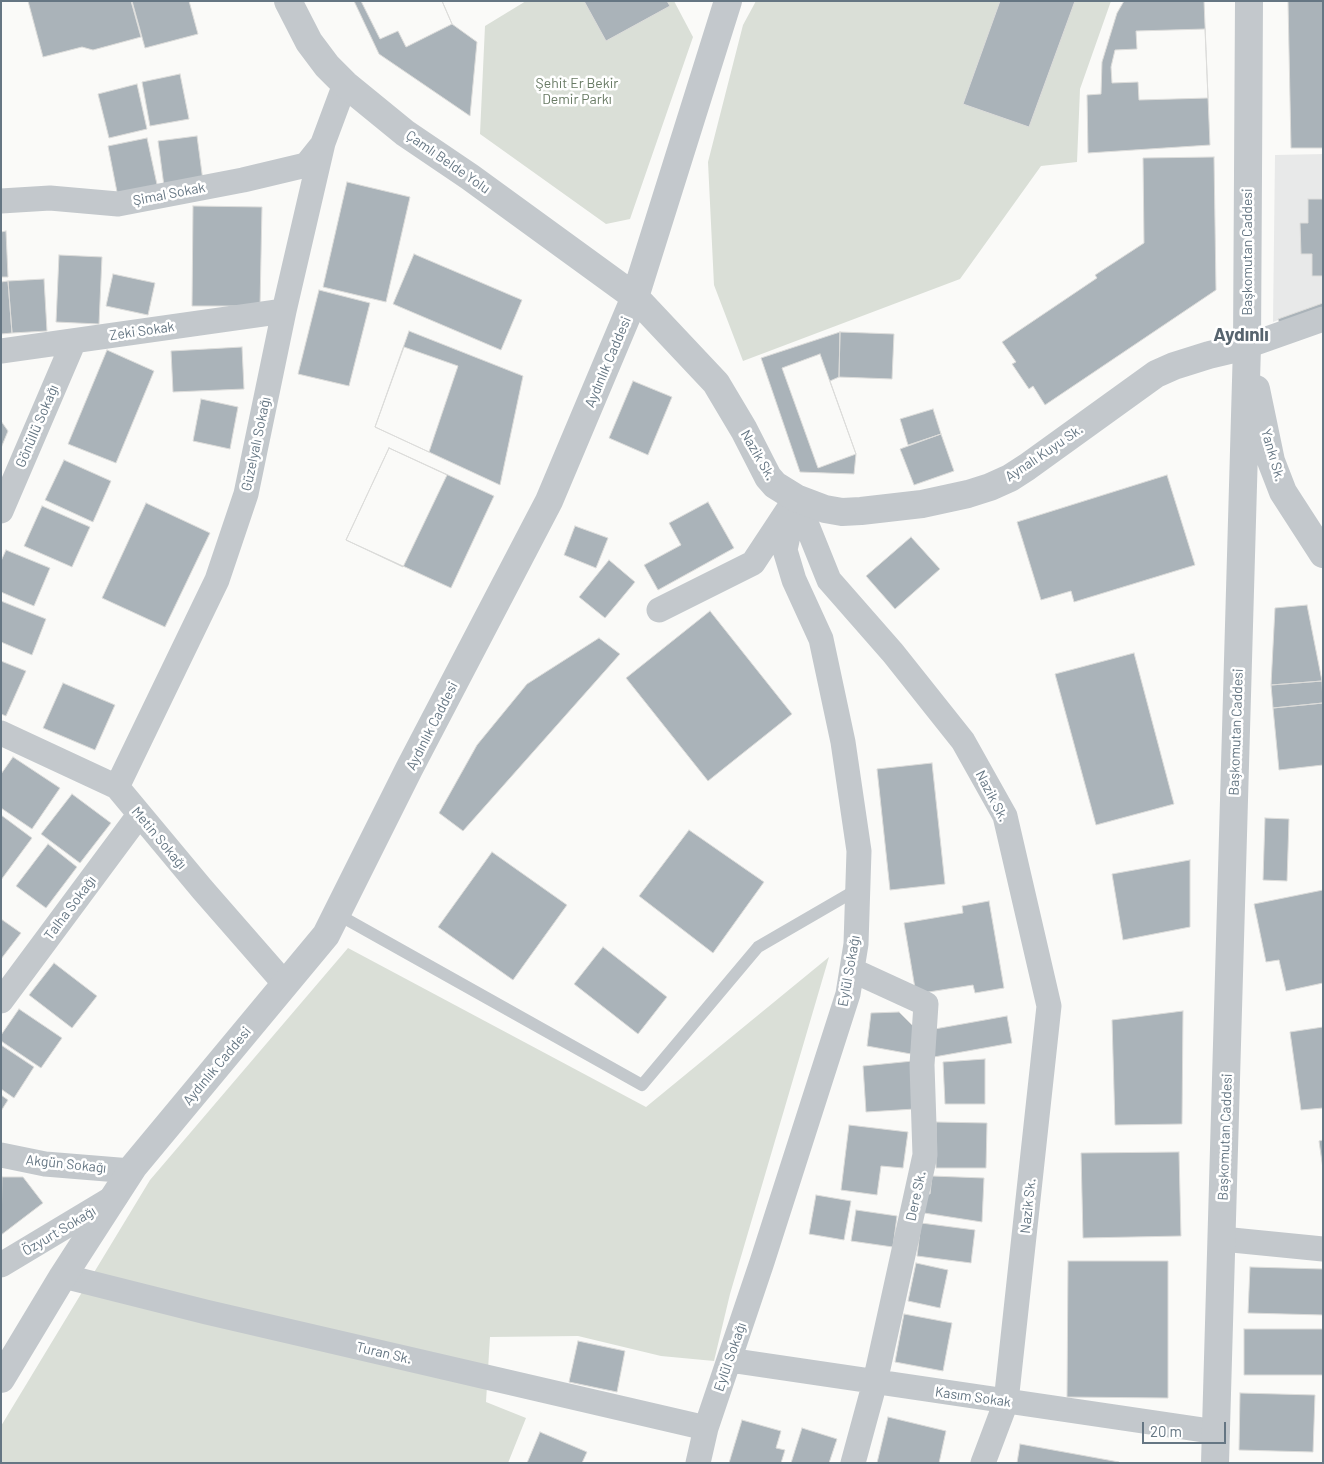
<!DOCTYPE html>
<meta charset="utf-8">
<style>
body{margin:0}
#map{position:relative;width:1324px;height:1464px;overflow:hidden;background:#fafaf8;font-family:Barlow,sans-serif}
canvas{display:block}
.frame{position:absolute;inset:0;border:2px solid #657683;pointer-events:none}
.scale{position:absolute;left:1142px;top:1422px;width:84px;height:22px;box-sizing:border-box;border:2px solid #657683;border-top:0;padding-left:6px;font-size:15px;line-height:18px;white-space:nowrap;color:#657683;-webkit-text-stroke:4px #fff;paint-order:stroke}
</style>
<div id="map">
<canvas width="1324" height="1464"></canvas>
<div class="frame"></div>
<div class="scale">20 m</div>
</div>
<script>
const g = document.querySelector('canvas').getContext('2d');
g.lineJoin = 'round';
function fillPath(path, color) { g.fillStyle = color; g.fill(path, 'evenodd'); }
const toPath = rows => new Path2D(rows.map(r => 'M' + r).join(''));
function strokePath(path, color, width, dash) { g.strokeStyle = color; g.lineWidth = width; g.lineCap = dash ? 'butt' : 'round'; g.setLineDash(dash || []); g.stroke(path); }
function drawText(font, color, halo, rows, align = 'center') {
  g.font = font + ' Barlow,sans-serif'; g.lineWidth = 5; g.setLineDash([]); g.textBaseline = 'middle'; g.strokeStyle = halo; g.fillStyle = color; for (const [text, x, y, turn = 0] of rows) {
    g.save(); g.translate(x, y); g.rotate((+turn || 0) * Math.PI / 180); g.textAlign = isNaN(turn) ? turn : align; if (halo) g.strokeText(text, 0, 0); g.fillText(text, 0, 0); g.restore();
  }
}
const built = toPath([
 [1323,154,1323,303,1273,322,1275,155]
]);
const green = toPath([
 [526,1,674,1,693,37,630,219,606,224,480,134,485,26],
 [756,1,1111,1,1080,89,1077,162,1041,166,960,279,743,361,714,285,708,162,743,25],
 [348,948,646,1107,829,957,730,1294,714,1361,661,1356,578,1336,490,1337,486,1402,526,1418,508,1463,1,1463,1,1426,150,1180]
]);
const building = toPath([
 [28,1,131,1,141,37,93,50,82,47,43,57,28,1],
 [132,1,189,1,198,34,145,48,132,1],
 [354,1,442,1,452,24,477,42,470,116,379,54,354,1],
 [361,1,442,1,452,24,406,47,398,31,380,39,361,1],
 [584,1,667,1,670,6,606,41,584,1],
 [1000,1,1075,1,1029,127,963,104,1000,1],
 [1124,1,1204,1,1210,145,1088,153,1087,95,1101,94,1102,62,1117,13,1124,1],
 [1288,1,1323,1,1323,148,1291,148,1288,1],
 [1205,29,1208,98,1139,100,1138,82,1112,83,1111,67,1115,50,1137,49,1136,31,1205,29],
 [180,74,189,119,150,126,142,82,180,74],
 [137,84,147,129,109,138,98,94,137,84],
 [197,136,203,181,164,186,158,141,197,136],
 [147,138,158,189,118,197,108,146,147,138],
 [1214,157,1216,290,1045,405,1033,386,1029,389,1012,364,1016,362,1002,342,1097,278,1095,275,1144,243,1143,158,1214,157],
 [347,182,410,197,386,302,323,287,347,182],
 [1308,199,1323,199,1323,276,1312,276,1312,254,1301,254,1300,223,1308,223,1308,199],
 [193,206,262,207,260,306,192,306,193,206],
 [6,231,8,277,1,277,1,232,6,231],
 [414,254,522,300,501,350,393,304,414,254],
 [59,255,102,257,99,324,56,322,59,255],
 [113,274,155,283,148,315,106,306,113,274],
 [44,279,47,331,12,333,8,281,44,279],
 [8,281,12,333,1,334,1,282,8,281],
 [319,290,370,303,349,386,298,374,319,290],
 [1323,303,1323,315,1282,330,1278,319,1323,303],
 [409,331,523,376,500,485,375,427,409,331],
 [840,332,839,377,830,381,856,454,854,474,800,472,761,358,840,332],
 [840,332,894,334,892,379,839,377,840,332],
 [242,347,244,389,173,392,171,351,242,347],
 [404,347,458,366,429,452,375,427,404,347],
 [107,350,154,371,116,463,68,444,107,350],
 [820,354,856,454,818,468,782,368,820,354],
 [633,381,672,397,648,455,609,438,633,381],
 [201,399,238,407,230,449,193,441,201,399],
 [933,409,941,434,908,445,900,419,933,409],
 [1,421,8,431,1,448,1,421],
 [941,434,954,471,914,485,900,449,941,434],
 [389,448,447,475,403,567,346,540,389,448],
 [389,448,494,496,451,588,346,540,389,448],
 [64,460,111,481,93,522,45,500,64,460],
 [1167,475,1195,565,1074,602,1071,591,1041,600,1017,522,1167,475],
 [708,502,734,548,658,590,644,565,681,545,669,523,708,502],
 [146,503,210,533,165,627,102,598,146,503],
 [42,506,90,527,72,567,24,546,42,506],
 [575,526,608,538,596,568,564,555,575,526],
 [911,537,940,569,895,609,866,576,911,537],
 [6,550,50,568,34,606,1,592,1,561,6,550],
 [609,560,635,582,605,618,579,597,609,560],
 [1,601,46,619,32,655,1,642,1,601],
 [1307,605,1322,681,1271,685,1275,608,1307,605],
 [710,611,792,714,708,781,626,678,710,611],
 [599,638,620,654,463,831,439,813,477,745,527,684,599,638],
 [1134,653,1174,804,1096,825,1055,674,1134,653],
 [1,661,26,671,6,716,1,714,1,661],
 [1322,681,1323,703,1273,708,1271,685,1322,681],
 [63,683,115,705,95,750,43,728,63,683],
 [1323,703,1323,765,1279,770,1273,708,1323,703],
 [13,757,60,788,32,829,1,808,1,774,13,757],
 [932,763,945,884,890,890,877,769,932,763],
 [72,794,111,823,80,863,41,834,72,794],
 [1,815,32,838,1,880,1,815],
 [1265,818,1289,819,1287,881,1263,880,1265,818],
 [689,830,764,882,713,953,639,896,689,830],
 [48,844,77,867,46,908,16,886,48,844],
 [492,852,567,905,513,980,438,927,492,852],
 [1190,860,1190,927,1123,940,1112,874,1190,860],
 [1323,890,1323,983,1286,991,1279,960,1266,962,1254,904,1323,890],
 [989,901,1004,988,975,993,973,985,916,994,904,923,963,913,962,906,989,901],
 [1,919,21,933,1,959,1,919],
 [603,947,667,997,638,1034,574,984,603,947],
 [54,963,97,996,72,1028,29,995,54,963],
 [19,1009,62,1038,41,1068,1,1041,1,1035,19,1009],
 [1183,1011,1182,1124,1115,1125,1112,1020,1183,1011],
 [899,1012,914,1027,911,1054,867,1046,871,1013,899,1012],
 [1007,1016,1012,1043,934,1057,929,1030,1007,1016],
 [1323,1027,1323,1108,1301,1110,1290,1032,1323,1027],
 [1,1045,34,1067,14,1098,1,1089,1,1045],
 [985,1059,985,1104,945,1104,943,1062,985,1059],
 [913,1061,915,1109,866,1112,863,1066,913,1061],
 [1,1095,8,1100,1,1111,1,1095],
 [936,1122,987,1123,986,1168,936,1168,936,1122],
 [849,1125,908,1132,903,1168,881,1166,877,1195,841,1190,849,1125],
 [1323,1140,1323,1169,1319,1141,1323,1140],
 [1179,1152,1181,1236,1083,1238,1081,1153,1179,1152],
 [932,1176,984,1178,982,1222,924,1213,925,1194,930,1194,932,1176],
 [2,1177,23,1177,43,1203,1,1235,2,1177],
 [816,1195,851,1201,844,1240,809,1234,816,1195],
 [856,1210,897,1216,893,1247,851,1241,856,1210],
 [921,1223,975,1230,971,1263,917,1256,921,1223],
 [1068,1261,1168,1261,1168,1398,1067,1397,1068,1261],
 [916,1263,948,1270,940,1308,908,1301,916,1263],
 [1250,1267,1323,1269,1323,1315,1248,1313,1250,1267],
 [904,1314,952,1323,943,1371,895,1362,904,1314],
 [1244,1329,1323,1329,1323,1375,1244,1375,1244,1329],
 [578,1341,625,1351,617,1392,569,1382,578,1341],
 [1240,1393,1315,1395,1313,1452,1239,1450,1240,1393],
 [888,1417,946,1431,939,1463,877,1463,888,1417],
 [742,1420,781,1431,776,1448,785,1450,781,1463,729,1463,742,1420],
 [802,1428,837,1439,829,1463,791,1463,802,1428],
 [540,1432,587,1452,582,1463,527,1463,540,1432],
 [1020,1444,1119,1462,1119,1463,1017,1463,1020,1444]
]);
const service = toPath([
 [337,914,642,1085,758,947,858,889]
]);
const minor = toPath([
 [1,201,50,198,118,204,243,180,306,165,322,145],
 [1247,346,1323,319],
 [1,351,284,311],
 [796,498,829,580,893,653,963,741,1005,816,1049,1006,1006,1402,983,1463],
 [1,511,74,341],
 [659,610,753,563,788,510],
 [1,733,117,787,202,889,285,984],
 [117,787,217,580,246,494,284,311,323,143,345,84],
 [852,970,926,1004,922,1065,925,1155,875,1382,853,1463],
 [1,1001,139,815],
 [1,1155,45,1164,131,1171],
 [1222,1239,1323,1249],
 [1,1265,116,1196],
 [63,1276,206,1312,706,1428],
 [729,1360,1217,1432],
 [698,1463,706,1428,762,1262,848,994,856,944,859,851,843,742,821,639,794,580,785,550,796,498]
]);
const tertiary = toPath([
 [288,1,309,42,327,66,345,84,405,133,470,177,635,297,716,383,744,430,768,477,775,485,796,498,825,509,842,512,861,511,922,504,968,494,990,487,1010,478,1027,467,1156,374,1174,366,1209,355,1247,346],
 [1256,389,1271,461,1283,492,1323,554],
 [1,1379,63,1276,134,1166,326,935,409,769,549,501,635,297,728,1],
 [1215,1463,1247,346,1249,1]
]);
const parkNames = [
 ["Şehit Er Bekir",577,83],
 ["Demir Parkı",577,99]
];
const streetNames = [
 ["Çamlı Belde Yolu",448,162,35],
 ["Şimal Sokak",169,194,-11],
 ["Başkomutan Caddesi",1247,252,-90],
 ["Zeki Sokak",142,331,-8],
 ["Aydınlık Caddesi",608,362,-67],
 ["Gönüllü Sokağı",37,426,-67],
 ["Güzelyalı Sokağı",256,444,-78],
 ["Aynalı Kuyu Sk.",1044,453,-34],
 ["Nazik Sk.",758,455,60],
 ["Yankı Sk.",1273,455,74],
 ["Aydınlık Caddesi",432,726,-63],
 ["Başkomutan Caddesi",1236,732,-88],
 ["Nazik Sk.",992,796,63],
 ["Metin Sokağı",159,838,50],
 ["Talha Sokağı",70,908,-53],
 ["Eylül Sokağı",849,971,-80],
 ["Aydınlık Caddesi",217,1066,-50],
 ["Başkomutan Caddesi",1225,1137,-88],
 ["Akgün Sokağı",66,1164,6],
 ["Dere Sk.",916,1196,-78],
 ["Nazik Sk.",1028,1206,-84],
 ["Özyurt Sokağı",59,1231,-31],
 ["Turan Sk.",384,1353,13],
 ["Eylül Sokağı",730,1357,-71],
 ["Kasım Sokak",973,1397,8]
];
const districtNames = [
 ["Aydınlı",1241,335]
];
fillPath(built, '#e8e9e9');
fillPath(green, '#dadfd7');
fillPath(building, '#aab3b9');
strokePath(building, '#dcdcda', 1);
strokePath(service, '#c3c8cc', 12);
strokePath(minor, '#c3c8cc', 25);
strokePath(tertiary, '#c3c8cc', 28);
drawText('14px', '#687a64', '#fff', parkNames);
drawText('14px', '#657683', '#fff', streetNames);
drawText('bold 19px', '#57646e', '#fff', districtNames);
</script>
